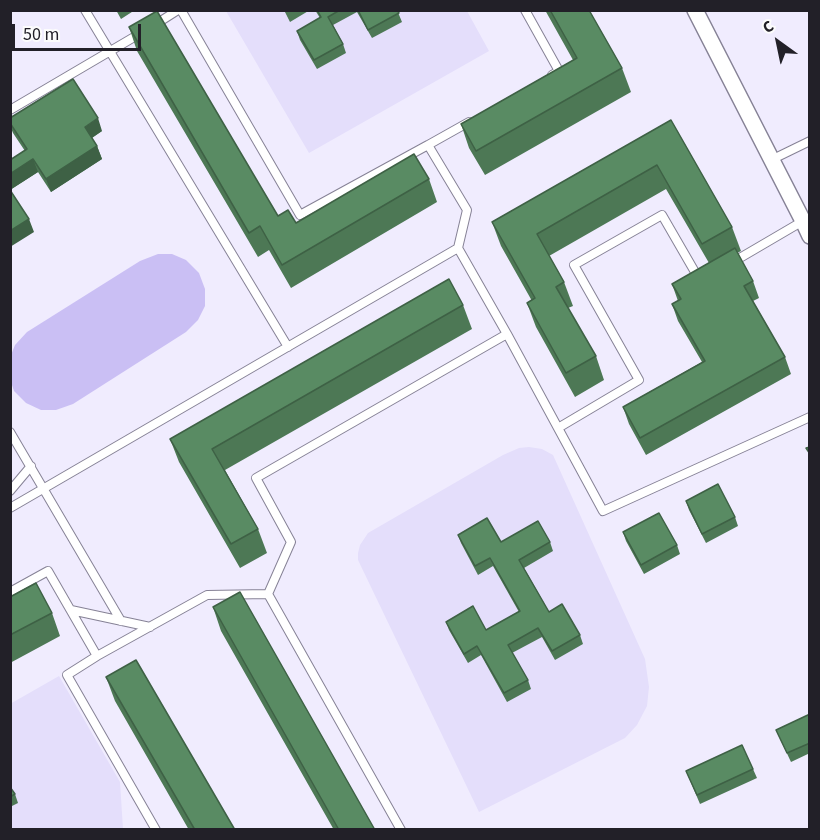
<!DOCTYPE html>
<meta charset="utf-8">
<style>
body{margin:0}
#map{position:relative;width:820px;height:840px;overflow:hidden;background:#f0ecfe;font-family:"Source Sans 3",sans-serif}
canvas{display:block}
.frame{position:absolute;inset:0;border:12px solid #222028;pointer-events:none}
.north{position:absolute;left:748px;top:12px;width:60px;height:60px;-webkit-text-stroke:4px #fcfcfc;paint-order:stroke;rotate:327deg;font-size:16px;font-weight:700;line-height:24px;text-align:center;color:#222028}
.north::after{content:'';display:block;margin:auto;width:21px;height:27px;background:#222028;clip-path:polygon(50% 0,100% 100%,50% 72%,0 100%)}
.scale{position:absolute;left:12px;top:24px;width:129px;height:27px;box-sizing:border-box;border:3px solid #222028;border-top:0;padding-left:8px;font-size:18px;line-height:21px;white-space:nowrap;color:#222028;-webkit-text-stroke:4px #fcfcfc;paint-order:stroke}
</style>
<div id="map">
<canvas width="820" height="840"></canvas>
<div class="frame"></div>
<div class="north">С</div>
<div class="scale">50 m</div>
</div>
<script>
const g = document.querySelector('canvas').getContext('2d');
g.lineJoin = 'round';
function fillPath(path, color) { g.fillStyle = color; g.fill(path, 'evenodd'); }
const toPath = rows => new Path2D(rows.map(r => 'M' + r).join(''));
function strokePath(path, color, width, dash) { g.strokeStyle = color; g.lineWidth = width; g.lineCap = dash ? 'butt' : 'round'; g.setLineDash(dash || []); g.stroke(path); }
const built = toPath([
 [226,11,467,11,489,51,309,153],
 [529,447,542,449,553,455,645,659,649,687,647,706,637,725,625,738,479,812,358,560,358,553,360,545,368,533,503,455,519,448],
 [59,676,120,782,123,829,11,829,10,704]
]);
const green = toPath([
 [158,254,172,254,186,260,199,273,205,289,205,306,198,320,186,332,73,404,56,410,41,410,26,403,14,391,11,382,11,355,15,345,27,332,140,261]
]);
const lane = toPath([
 [85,10,288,347],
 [181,10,300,215,428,145,467,210,458,248,507,334,256,478,291,542,268,594],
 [525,10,559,71,552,75],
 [156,24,178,10],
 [10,110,141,33],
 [428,145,469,122],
 [771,160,810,141],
 [733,262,803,221],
 [507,334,603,511,810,417],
 [558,428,639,380,574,265,662,215,699,279],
 [10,432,121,621],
 [10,491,31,466],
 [10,508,458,248],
 [10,592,48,571,97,656,67,675,156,830],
 [71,610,150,627],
 [97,656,207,595,268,594,401,830]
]);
const street = toPath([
 [695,10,803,221,810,236]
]);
const wall = toPath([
 [116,10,135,10,121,19],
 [284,10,310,10,290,22],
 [315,10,397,10,402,22,372,38,357,12,333,25,343,44,346,53,317,69,300,40,297,31,320,18],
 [545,10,589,10,622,68,631,92,485,175,469,148,461,124,573,60],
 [129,27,278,216,296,223,429,179,437,202,291,288,269,250,258,257,137,51],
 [10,118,102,131,92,138,97,146,102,159,51,192,38,172,10,190,25,151,13,133,10,126],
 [671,120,732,227,741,251,737,253,753,281,759,298,753,301,785,357,791,374,646,455,629,424,623,407,702,362,678,321,672,304,678,301,672,284,709,263,666,189,549,256,564,282,573,306,568,308,596,356,604,380,575,397,536,327,527,303,532,301,501,246,492,222],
 [463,305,472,329,225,470,258,529,267,553,240,568,179,462,170,439],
 [686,501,735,517,738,526,706,543,689,510],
 [623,532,677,545,680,554,644,574,626,541],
 [458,535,501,542,550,542,553,551,524,568,549,612,580,635,583,644,555,660,542,637,512,653,528,680,531,689,507,702,481,655,468,663,449,630,446,622,486,630,519,612,493,566,478,575,461,543],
 [10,597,52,613,60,636,10,663],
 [213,607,375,830,334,830,221,631],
 [106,677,235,830,189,830,115,701],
 [810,714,810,753,791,762,776,730],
 [753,769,757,778,700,804,686,771],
 [10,787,15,794,18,803,10,807]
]);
const shadedWall = toPath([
 [98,118,102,131,90,139,85,127],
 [97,146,102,159,51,192,46,179],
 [33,159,38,172,10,190,10,174],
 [29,219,34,232,10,247,10,231]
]);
const building = toPath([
 [317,10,340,10,328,17,343,44,314,60,297,31,321,17,317,10],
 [358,10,397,10,399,13,368,30,358,10],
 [550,10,589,10,622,68,476,151,461,124,577,58,550,10],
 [157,11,278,216,288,210,296,223,414,154,429,179,282,265,260,226,249,233,129,27,157,11],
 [73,79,98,118,85,127,97,146,46,179,33,159,10,174,10,160,27,149,10,123,10,118,73,79],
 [671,120,732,227,702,244,657,165,537,234,564,282,556,287,596,356,566,373,527,303,535,298,492,222,671,120],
 [10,190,29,219,10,231,10,190],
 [735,248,753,281,744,286,785,357,640,438,623,407,705,361,672,304,681,299,672,284,735,248],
 [449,279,463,305,212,449,258,529,231,544,170,439,449,279],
 [810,447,810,454,806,448,810,447],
 [718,484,735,517,702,534,686,501,718,484],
 [659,513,677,545,641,565,623,532,659,513],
 [487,518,501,542,538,521,550,542,519,560,549,612,562,604,580,635,552,651,538,628,508,645,528,680,504,693,477,646,464,654,446,622,473,606,486,630,520,611,490,558,475,566,458,535,487,518],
 [36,583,52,613,10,635,10,597,36,583],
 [240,592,375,830,339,830,213,607,240,592],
 [136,660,235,830,195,830,106,677,136,660],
 [810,714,810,743,787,753,776,730,810,714],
 [742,745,753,769,697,795,686,771,742,745],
 [10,787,15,794,10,797,10,787]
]);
fillPath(built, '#e4defb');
fillPath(green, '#cabff4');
strokePath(lane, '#868296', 10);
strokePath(street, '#868296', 18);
strokePath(lane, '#fff', 8);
strokePath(street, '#fff', 15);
fillPath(wall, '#4d7855');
fillPath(shadedWall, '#3e6145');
fillPath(building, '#598b63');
strokePath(building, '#3e6145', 1.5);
</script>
